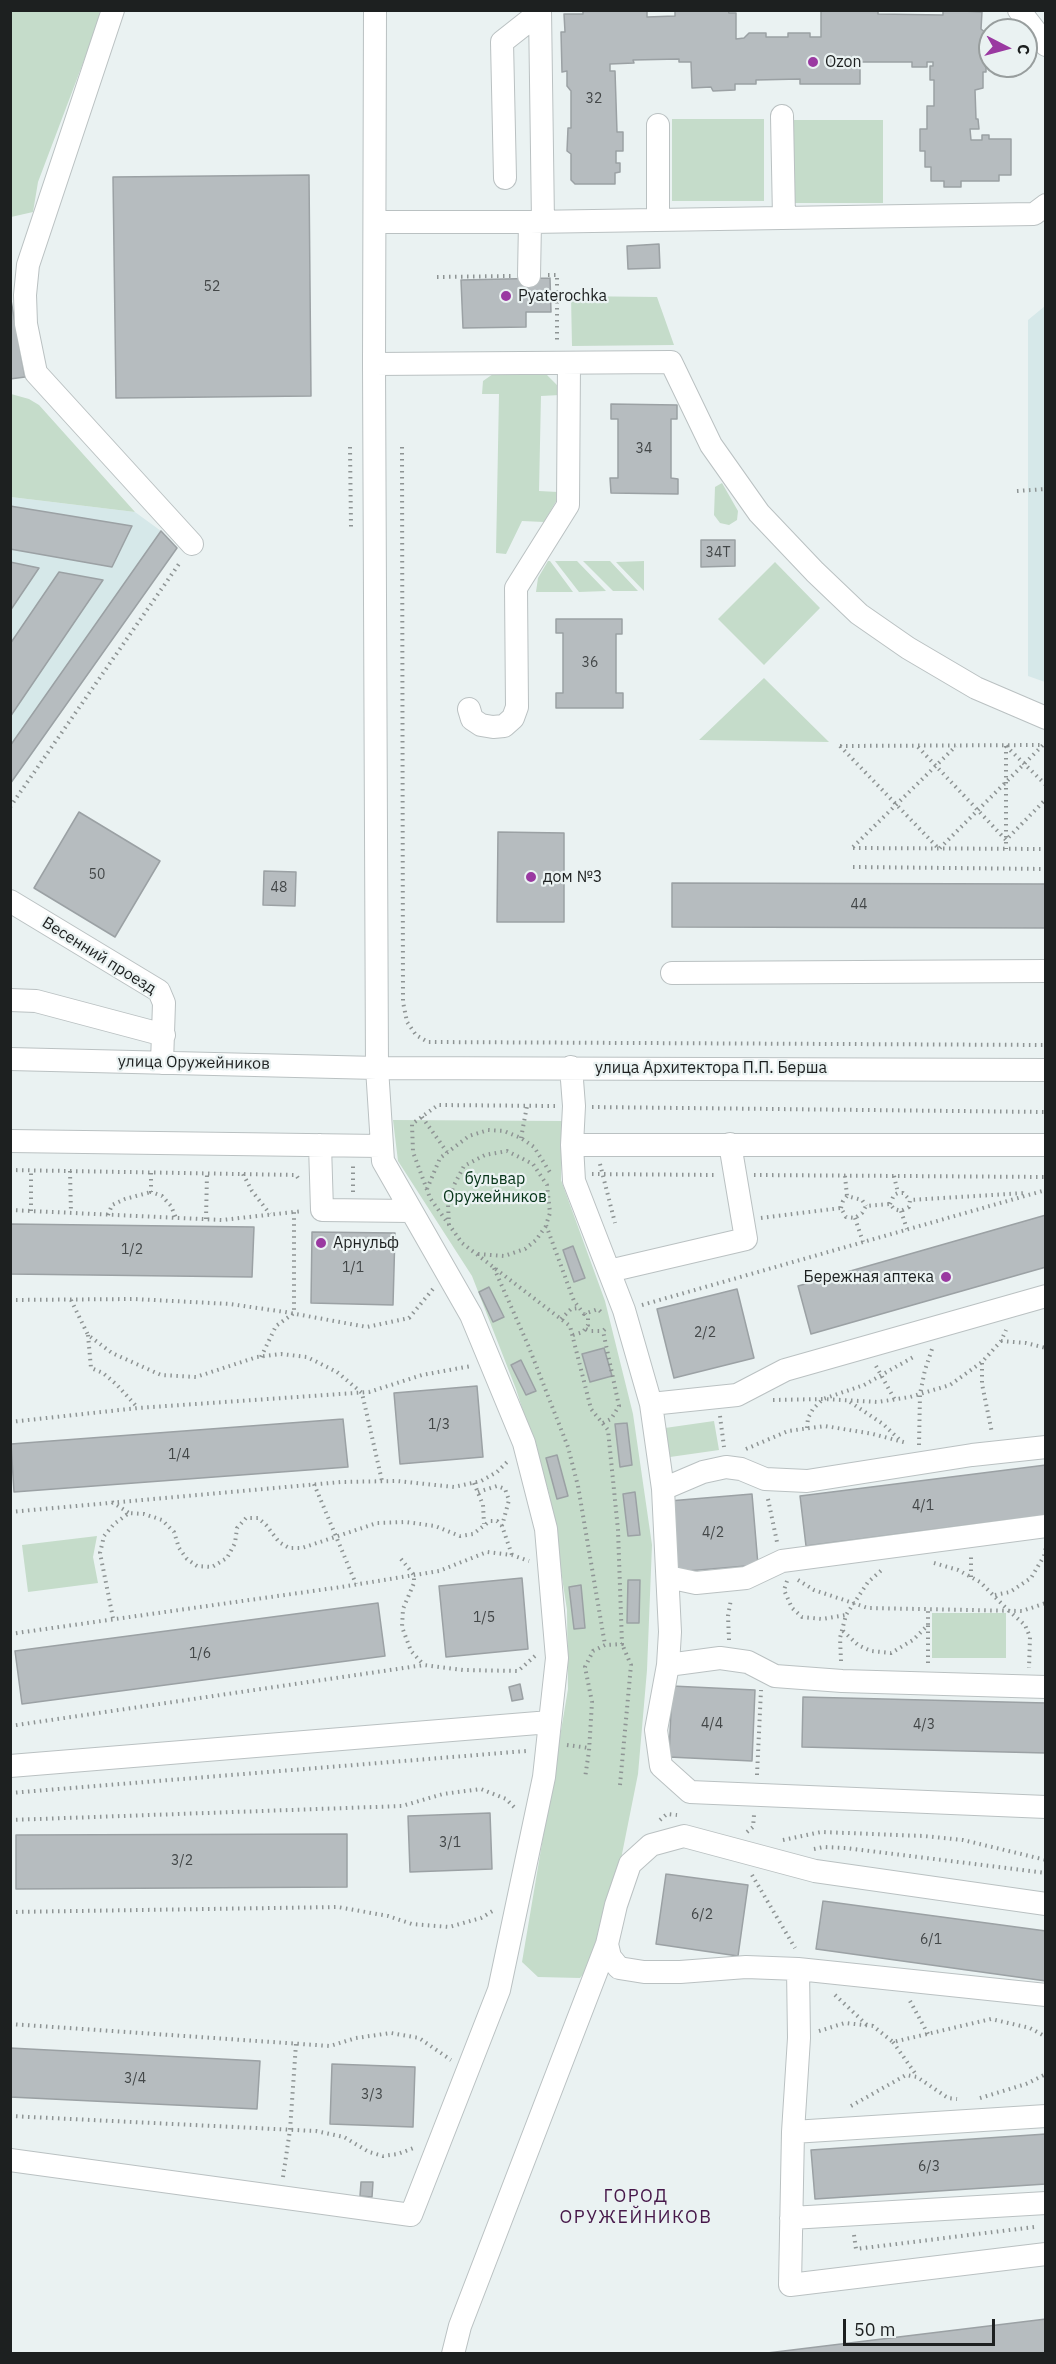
<!DOCTYPE html>
<meta charset="utf-8">
<style>
body{margin:0}
#map{position:relative;width:1056px;height:2364px;overflow:hidden;background:#eaf2f2;font-family:"IBM Plex Sans",sans-serif}
canvas{display:block}
.frame{position:absolute;inset:0;border:12px solid #1d2020;pointer-events:none}
.north{position:absolute;left:978px;top:18px;width:60px;height:60px;box-sizing:border-box;background:#eaf2f2;border:2px solid #989e9e;border-radius:50%;rotate:96deg;font-size:16px;font-weight:700;line-height:24px;text-align:center;color:#1d2020}
.north::after{content:'';display:block;margin:auto;width:21px;height:27px;background:#9a39a1;clip-path:polygon(50% 0,100% 100%,50% 72%,0 100%)}
.scale{position:absolute;left:843px;top:2319px;width:152px;height:27px;box-sizing:border-box;border:3px solid #1d2020;border-top:0;padding-left:8px;font-size:18px;line-height:21px;white-space:nowrap;color:#1d2020;-webkit-text-stroke:4px #eaf2f2;paint-order:stroke}
</style>
<div id="map">
<canvas width="1056" height="2364"></canvas>
<div class="frame"></div>
<div class="north">С</div>
<div class="scale">50 m</div>
</div>
<script>
const g = document.querySelector('canvas').getContext('2d');
g.lineJoin = 'round';
function fillPath(path, color) { g.fillStyle = color; g.fill(path, 'evenodd'); }
const toPath = rows => new Path2D(rows.map(r => 'M' + r).join(''));
function strokePath(path, color, width, dash) { g.strokeStyle = color; g.lineWidth = width; g.lineCap = dash ? 'butt' : 'round'; g.setLineDash(dash || []); g.stroke(path); }
function drawText(font, color, halo, rows, align = 'center') {
  g.font = font + ' "IBM Plex Sans",sans-serif'; g.lineWidth = 4.5; g.setLineDash([]); g.textBaseline = 'middle'; g.strokeStyle = halo; g.fillStyle = color; for (const [text, x, y, turn = 0] of rows) {
    g.save(); g.translate(x, y); g.rotate((+turn || 0) * Math.PI / 180); g.textAlign = isNaN(turn) ? turn : align; if (halo) g.strokeText(text, 0, 0); g.fillText(text, 0, 0); g.restore();
  }
}
const built = toPath([
 [1045,306,1045,682,1028,676,1028,320],
 [11,497,135,512,161,531,177,548,11,784]
]);
const green = toPath([
 [10,11,100,11,97,26,38,182,33,212,11,217],
 [672,119,764,119,764,201,672,201],
 [791,120,883,120,883,203,791,203],
 [571,296,657,297,674,345,572,346],
 [493,374,547,375,557,385,560,395,541,396,539,491,558,492,558,498,544,522,522,521,506,554,496,553,499,394,482,394,483,381],
 [11,394,29,399,39,405,135,512,11,497],
 [722,483,738,511,737,520,729,525,720,523,714,515,715,487],
 [548,561,550,561,573,592,536,592,538,578],
 [555,561,577,561,606,591,579,592],
 [583,561,610,561,638,591,613,591],
 [644,561,644,591,616,562],
 [775,562,820,608,764,665,718,619],
 [764,678,829,742,699,740],
 [393,1120,562,1121,561,1180,605,1301,633,1414,652,1545,647,1670,638,1774,621,1859,594,1961,580,1978,538,1977,522,1962,568,1689,567,1610,549,1493,516,1389,472,1276,398,1161],
 [714,1421,719,1450,670,1457,665,1428],
 [97,1536,93,1557,98,1583,28,1592,22,1545],
 [932,1613,1006,1613,1006,1658,932,1658]
]);
const building = toPath([
 [583,10,647,11,647,17,675,16,675,10,728,10,729,13,736,13,736,39,744,38,749,33,766,33,766,37,788,37,788,33,810,33,810,37,821,37,821,11,878,10,878,14,943,15,943,10,982,12,981,29,986,33,986,72,983,72,983,88,975,90,976,119,978,119,979,129,970,129,971,140,982,140,982,135,989,135,989,139,1011,139,1011,175,999,175,999,181,961,181,961,187,944,187,944,181,931,181,931,167,925,167,925,151,920,151,920,129,927,129,927,106,934,106,934,80,930,80,930,66,933,66,933,62,927,62,927,67,912,67,912,62,860,62,860,84,800,84,800,79,756,80,756,84,735,84,735,90,713,91,711,87,692,88,691,62,679,62,679,59,633,60,634,63,610,64,610,71,615,71,617,132,623,132,623,151,616,151,616,163,620,163,620,172,615,173,615,184,575,184,571,180,571,154,567,151,568,128,571,128,571,91,567,86,567,71,562,72,561,32,565,32,564,14,583,14,583,10],
 [309,175,311,396,116,398,113,177,309,175],
 [659,244,660,268,628,269,627,246,659,244],
 [550,278,551,312,526,312,526,327,463,328,461,280,550,278],
 [10,295,25,377,10,379,10,295],
 [611,404,677,405,677,419,671,419,671,478,678,479,678,494,611,493,610,478,618,478,618,419,611,419,611,404],
 [10,506,132,526,112,567,10,549,10,506],
 [161,531,177,548,10,784,10,746,161,531],
 [701,540,735,540,735,566,701,567,701,540],
 [10,562,39,568,10,611,10,562],
 [59,572,103,580,10,717,10,644,59,572],
 [556,619,622,619,622,634,616,634,616,693,623,693,623,708,556,708,556,693,563,693,563,633,556,633,556,619],
 [79,812,160,861,115,937,34,888,79,812],
 [498,832,564,833,564,922,497,922,498,832],
 [264,871,296,872,295,906,263,905,264,871],
 [672,883,1046,884,1046,928,672,927,672,883],
 [1046,1215,1046,1267,811,1334,798,1286,1046,1215],
 [10,1224,254,1227,252,1277,10,1274,10,1224],
 [312,1232,395,1233,393,1305,311,1303,312,1232],
 [573,1246,585,1278,574,1282,563,1250,573,1246],
 [489,1287,504,1317,493,1322,479,1292,489,1287],
 [737,1289,754,1358,674,1378,657,1309,737,1289],
 [604,1348,612,1376,590,1382,582,1354,604,1348],
 [521,1360,536,1391,526,1395,511,1365,521,1360],
 [477,1386,483,1457,400,1464,394,1393,477,1386],
 [343,1419,348,1467,14,1492,11,1444,343,1419],
 [627,1423,632,1465,620,1467,615,1424,627,1423],
 [557,1455,568,1496,557,1499,546,1458,557,1455],
 [1046,1465,1046,1515,806,1546,800,1496,1046,1465],
 [635,1492,640,1535,628,1536,623,1494,635,1492],
 [752,1494,758,1565,675,1572,669,1501,752,1494],
 [522,1578,528,1649,446,1657,439,1586,522,1578],
 [628,1580,640,1580,639,1623,627,1623,628,1580],
 [581,1585,585,1628,574,1629,569,1587,581,1585],
 [378,1603,385,1656,22,1704,15,1651,378,1603],
 [520,1684,523,1699,512,1701,509,1687,520,1684],
 [672,1686,755,1690,752,1761,669,1757,672,1686],
 [803,1697,1046,1703,1046,1753,802,1747,803,1697],
 [490,1813,492,1869,410,1872,408,1816,490,1813],
 [347,1834,347,1887,16,1889,16,1835,347,1834],
 [666,1874,748,1885,738,1956,656,1944,666,1874],
 [823,1901,1046,1931,1046,1981,816,1949,823,1901],
 [10,2048,260,2061,257,2109,10,2097,10,2048],
 [332,2064,415,2067,413,2127,330,2124,332,2064],
 [1046,2134,1046,2184,815,2199,811,2150,1046,2134],
 [361,2182,373,2182,372,2197,360,2196,361,2182],
 [1046,2319,1046,2354,759,2354,1046,2319]
]);
const path = toPath([
 [548,275,557,275,557,340,554,340],
 [437,277,511,276],
 [1046,348,1046,455],
 [350,447,351,527],
 [402,447,403,1002,407,1022,416,1035,428,1042,1046,1045],
 [1017,491,1046,489],
 [840,746,939,849,1043,745],
 [840,746,1042,745],
 [1006,746,1006,849],
 [1006,746,1046,785],
 [918,747,1006,840,1046,799],
 [10,807,181,561],
 [853,847,956,746],
 [853,848,1046,849],
 [853,867,1046,869],
 [555,1106,438,1105,412,1124,413,1152,430,1198,462,1243,570,1326,591,1409,608,1430,618,1530,622,1644,605,1645,593,1651,585,1667,592,1702,589,1751,585,1778],
 [592,1107,1046,1112],
 [422,1117,447,1152],
 [521,1138,527,1106],
 [600,1164,615,1223],
 [10,1170,296,1175,300,1181],
 [70,1171,71,1213],
 [151,1173,151,1192,162,1196,171,1206,176,1218],
 [243,1174,252,1191,270,1214],
 [592,1174,717,1175],
 [754,1175,1046,1177],
 [845,1176,847,1196],
 [894,1176,898,1193],
 [427,1189,440,1158,469,1136,488,1130,504,1131,521,1138,534,1147,551,1174],
 [353,1192,353,1166],
 [890,1204,894,1195,898,1193,903,1193,910,1200],
 [841,1208,843,1201,847,1196,862,1200,866,1206],
 [10,1210,222,1220,303,1211],
 [31,1211,31,1171],
 [901,1211,907,1229],
 [108,1215,112,1205,125,1199,151,1192],
 [761,1218,841,1208,846,1217,855,1218,862,1213,866,1206,890,1204,894,1209,901,1211,909,1207,910,1200,1025,1193],
 [855,1218,863,1242],
 [206,1219,207,1174],
 [449,1225,448,1204,453,1187,464,1166,485,1155,507,1151,533,1164,547,1185,550,1213,546,1225,574,1301,584,1314,598,1309,601,1312],
 [478,1254,504,1256,525,1249,536,1240,546,1226],
 [494,1268,528,1345,568,1447,578,1486,605,1645],
 [10,1300,134,1299,230,1304,285,1312,367,1327,409,1318,433,1289],
 [71,1300,88,1335,112,1353,161,1375,196,1377,257,1357,281,1354,307,1357,337,1372,362,1393,382,1481],
 [642,1305,1046,1190],
 [561,1319,571,1309,579,1308],
 [586,1329,591,1331,603,1331],
 [88,1335,91,1368,103,1373,117,1385,138,1408],
 [573,1335,583,1332,588,1325,588,1318,585,1314],
 [1001,1341,1026,1343,1046,1348],
 [261,1357,276,1326,294,1313,294,1212],
 [982,1363,982,1384,992,1433],
 [876,1366,895,1400],
 [773,1400,823,1399,878,1402,910,1397,950,1385,982,1362,1001,1341,1006,1330],
 [850,1402,883,1424,901,1441],
 [720,1416,724,1447],
 [10,1422,138,1408,369,1392,422,1375,471,1366],
 [603,1423,611,1419,619,1406,603,1331,607,1327],
 [807,1428,808,1418,813,1409,823,1399,864,1385,915,1356],
 [919,1445,920,1394,925,1370,932,1349],
 [746,1449,788,1431,825,1426,873,1434,907,1443],
 [474,1483,483,1505,484,1524],
 [314,1484,356,1584],
 [478,1492,497,1486,505,1489,509,1500,502,1526],
 [768,1499,777,1542],
 [112,1502,129,1513],
 [10,1512,341,1482,397,1481,454,1487,481,1481,497,1472,507,1462],
 [401,1559,414,1575,414,1583,403,1609,402,1627,411,1651,424,1665],
 [934,1563,958,1570,980,1582,1008,1610,1025,1625,1030,1637,1029,1668],
 [971,1577,971,1557],
 [798,1580,814,1590,868,1608,1022,1611,1046,1603],
 [787,1581,784,1590,792,1608,802,1617,822,1619,846,1615],
 [995,1595,1010,1592,1031,1578,1044,1556,1046,1547],
 [113,1618,100,1553,104,1536,114,1524,129,1513,144,1514,162,1520,174,1532,179,1548,187,1559,197,1566,212,1567,227,1558,235,1543,237,1528,246,1518,258,1518,266,1525,279,1542,289,1548,302,1548,377,1523,406,1522,435,1526,460,1536,473,1534,490,1521,497,1521,502,1526,512,1555],
 [843,1631,858,1645,871,1651,891,1653,913,1640,928,1625,928,1609],
 [10,1634,341,1587,439,1571,487,1552,512,1555,529,1561],
 [729,1640,728,1616,731,1599],
 [841,1661,840,1638,846,1615,868,1582,883,1569],
 [928,1663,928,1625],
 [10,1726,424,1665,463,1670,518,1671,536,1655],
 [567,1745,589,1748],
 [757,1775,761,1690],
 [620,1785,631,1665,622,1644],
 [10,1793,526,1751],
 [10,1820,402,1806,443,1794,481,1789,506,1799,517,1810],
 [660,1820,667,1814,677,1815],
 [747,1832,753,1827,754,1815],
 [783,1840,821,1832,924,1836,963,1840,1046,1860],
 [814,1849,824,1847,846,1848,1046,1873],
 [752,1875,795,1948],
 [10,1912,338,1907,388,1916,412,1924,449,1927,481,1918,496,1909],
 [835,1995,867,2025],
 [910,2001,928,2034],
 [10,2024,330,2046,356,2038,391,2033,419,2038,451,2060],
 [819,2031,845,2023,873,2026,893,2042,991,2019,1030,2028,1046,2037],
 [893,2042,917,2076],
 [980,2098,1026,2084,1046,2074],
 [851,2106,906,2075,917,2077,948,2098,957,2099],
 [10,2116,316,2131,344,2137,369,2152,383,2156,398,2154,416,2147],
 [283,2177,290,2130,296,2044],
 [854,2235,856,2249,1034,2227]
]);
const minor = toPath([
 [113,10,28,265,25,295,26,324,36,373,192,544],
 [540,10,543,222],
 [1019,10,1046,45],
 [782,116,784,218],
 [505,178,502,42,540,12],
 [658,220,658,125],
 [375,222,530,222,1034,214,1046,205],
 [529,276,530,222],
 [374,364,671,362,711,445,759,513,815,572,859,614,908,648,976,688,1046,718],
 [469,709,472,719,481,725,493,727,504,726,513,718,517,707,516,588,568,505,569,363],
 [10,901,159,991,164,1003,162,1063],
 [672,973,1046,971],
 [10,1000,36,1001,164,1035],
 [10,1059,377,1068,1046,1070],
 [571,1067,574,1106,572,1145,574,1181,624,1310,651,1404,663,1489,670,1632,668,1665,656,1730,661,1766,690,1792,1046,1807],
 [10,1141,381,1146],
 [320,1145,322,1210,411,1211],
 [572,1145,1046,1145],
 [609,1271,746,1239,730,1144],
 [651,1404,737,1395,785,1370,1046,1296],
 [663,1489,703,1472,726,1467,741,1469,765,1479,807,1481,972,1455,1046,1447],
 [668,1577,696,1583,746,1578,782,1561,1046,1526],
 [668,1665,720,1658,748,1662,775,1676,842,1681,1046,1687],
 [10,1766,550,1722,557,1658,546,1529,524,1443,471,1315,383,1161,377,1068,374,364,375,10],
 [1046,1904,815,1871,684,1836,651,1845,630,1864,616,1905,607,1944,610,1957,619,1968,644,1972,680,1972,746,1967,798,1969,1046,1995],
 [1046,2116,793,2132,790,2285,1046,2254],
 [793,2132,799,2038,798,1969],
 [10,2160,411,2215,499,1990,544,1777,550,1722],
 [791,2218,1046,2203],
 [453,2354,460,2326,607,1944]
]);
const markers = [
 [813,62,6,"#9a39a1"],
 [506,296,6,"#9a39a1"],
 [531,877,6,"#9a39a1"],
 [321,1243,6,"#9a39a1"],
 [946,1277,6,"#9a39a1"]
];
const numberNames = [
 ["32",594,99],
 ["52",212,287],
 ["34",644,449],
 ["34Т",718,553],
 ["36",590,663],
 ["50",97,875],
 ["48",279,888],
 ["44",859,905],
 ["1/2",132,1250],
 ["1/1",353,1268],
 ["2/2",705,1333],
 ["1/3",439,1425],
 ["1/4",179,1455],
 ["4/1",923,1506],
 ["4/2",713,1533],
 ["1/5",484,1618],
 ["1/6",200,1654],
 ["4/4",712,1724],
 ["4/3",924,1725],
 ["3/1",450,1843],
 ["3/2",182,1861],
 ["6/2",702,1915],
 ["6/1",931,1940],
 ["3/4",135,2079],
 ["3/3",372,2095],
 ["6/3",929,2167]
];
const poiNames = [
 ["Ozon",825,62],
 ["Pyaterochka",518,296],
 ["дом №3",543,877],
 ["Арнульф",333,1243],
 ["Бережная аптека",934,1277,"right"]
];
const streetNames = [
 ["Весенний проезд",99,956,32],
 ["улица Оружейников",194,1063,1],
 ["улица Архитектора П.П. Берша",711,1068]
];
const parkNames = [
 ["бульвар",495,1179],
 ["Оружейников",495,1197]
];
const neighbourhoodNames = [
 ["ГОРОД",636,2197],
 ["ОРУЖЕЙНИКОВ",636,2218]
];
fillPath(built, '#d6e8e9');
fillPath(green, '#c5dcca');
fillPath(building, '#b6bcbf');
strokePath(building, '#9ba1a4', 1.5);
strokePath(minor, '#bac1c2', 24);
strokePath(path, '#8e9494', 4, [1.5, 4.5]);
strokePath(minor, '#fff', 22);
for (const [x, y, r, color] of markers) { const dot = new Path2D(); dot.arc(x, y, r, 0, 2 * Math.PI); g.fillStyle = color; g.fill(dot); strokePath(dot, '#eaf2f2', 2); }
drawText('14px', '#434748', null, numberNames);
drawText('16px', '#1d2020', '#eaf2f2', poiNames, 'left');
drawText('16px', '#1d2020', '#eaf2f2', streetNames);
drawText('16px', '#063418', '#eaf2f2', parkNames);
g.letterSpacing = '1.5px';
drawText('18px', '#461749', '#eaf2f2', neighbourhoodNames);
g.letterSpacing = '0px';
</script>
